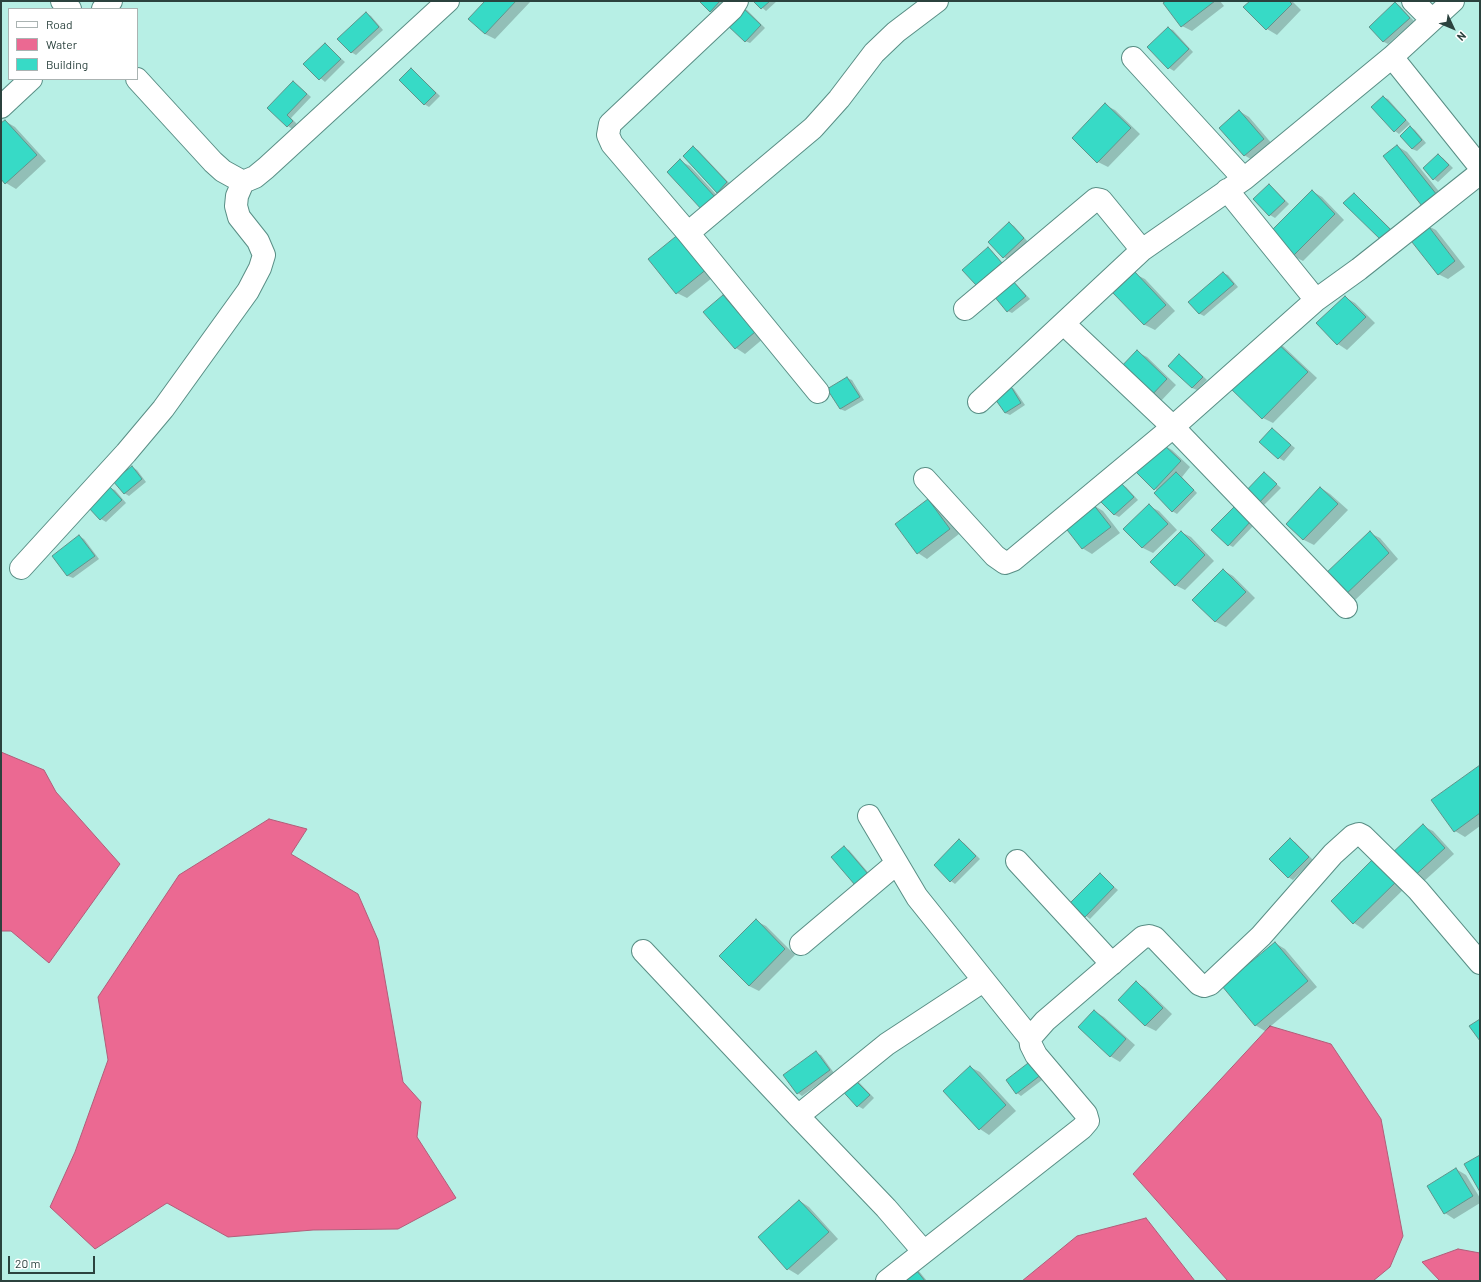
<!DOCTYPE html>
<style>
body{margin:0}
#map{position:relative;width:1481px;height:1282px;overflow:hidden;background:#b7efe5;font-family:Barlow,sans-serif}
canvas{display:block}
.frame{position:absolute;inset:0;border:2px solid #2b423e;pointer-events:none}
.legend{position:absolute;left:8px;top:8px;width:130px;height:72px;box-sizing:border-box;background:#fff;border:1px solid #aab3b2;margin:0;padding:5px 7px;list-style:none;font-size:12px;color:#2b423e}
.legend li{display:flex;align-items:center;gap:8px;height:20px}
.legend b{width:20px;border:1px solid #aab3b2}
.north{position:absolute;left:1433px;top:8px;width:40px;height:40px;-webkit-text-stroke:3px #fff;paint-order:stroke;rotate:134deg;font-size:11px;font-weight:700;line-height:16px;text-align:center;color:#2b423e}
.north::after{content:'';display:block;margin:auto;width:14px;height:18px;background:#2b423e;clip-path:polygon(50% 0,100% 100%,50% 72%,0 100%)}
.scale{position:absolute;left:8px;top:1256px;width:87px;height:18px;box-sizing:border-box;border:2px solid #2b423e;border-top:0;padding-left:5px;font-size:12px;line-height:14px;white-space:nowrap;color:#2b423e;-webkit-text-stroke:3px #fff;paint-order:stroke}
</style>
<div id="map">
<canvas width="1481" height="1282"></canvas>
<div class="frame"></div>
<ul class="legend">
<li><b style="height:5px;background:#fff"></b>Road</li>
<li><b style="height:11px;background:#eb6992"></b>Water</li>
<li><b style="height:11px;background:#37dac6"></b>Building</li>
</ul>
<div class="north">N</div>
<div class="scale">20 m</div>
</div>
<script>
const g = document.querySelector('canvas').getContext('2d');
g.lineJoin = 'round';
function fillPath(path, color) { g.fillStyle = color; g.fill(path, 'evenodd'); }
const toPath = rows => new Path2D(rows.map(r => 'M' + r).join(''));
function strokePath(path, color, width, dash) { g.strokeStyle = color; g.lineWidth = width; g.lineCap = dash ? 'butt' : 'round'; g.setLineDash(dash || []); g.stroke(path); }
const water = toPath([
 [1,752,44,770,56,792,120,864,49,963,11,931,1,931,1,752],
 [269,819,307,829,291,854,358,894,378,940,403,1082,421,1102,417,1137,456,1198,398,1229,313,1230,228,1237,167,1203,95,1249,50,1207,75,1152,108,1060,98,997,179,875,269,819],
 [1270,1026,1331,1044,1381,1119,1403,1236,1390,1267,1373,1281,1228,1281,1133,1174,1270,1026],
 [1146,1218,1195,1281,1022,1281,1077,1236,1146,1218],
 [1458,1249,1480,1253,1480,1281,1440,1281,1422,1262,1458,1249]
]);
const shadow = toPath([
 [486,1,531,1,495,39,485,34],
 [701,1,728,1,715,13,710,11],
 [755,1,777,1,766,11],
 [1162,1,1220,1,1224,6,1192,31,1182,26,1165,3],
 [1251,1,1292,1,1301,10,1277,35,1267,29],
 [1396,3,1400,6,1414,21,1388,44,1384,42,1370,27],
 [743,8,747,10,765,28,750,43,745,41],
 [366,13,371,16,383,30,356,55,351,52],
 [1168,28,1173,30,1193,52,1174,71,1169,68,1148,47],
 [325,44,345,62,325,82,304,64],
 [411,69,415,72,440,96,429,107,424,104],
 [294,82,311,97,291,118,297,124,292,129,288,126,268,108],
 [1383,97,1388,99,1410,124,1399,134,1395,131],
 [1105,105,1115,110,1140,134,1108,167,1098,162],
 [1239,111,1249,117,1273,145,1254,161,1244,155],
 [5,121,15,127,46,161,16,189,6,183,1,178,1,124],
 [1411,127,1415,130,1426,143,1417,151,1412,149],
 [1397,146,1407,152,1446,200,1423,205],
 [693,147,698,150,731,185,722,194,718,192],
 [1438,155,1443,158,1453,168,1438,182,1434,179],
 [680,161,690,166,725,204,704,210],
 [1269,186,1273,188,1289,204,1275,218,1270,215,1255,199],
 [1312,191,1322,197,1344,220,1303,261,1293,256],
 [1354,194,1358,197,1395,233,1381,239],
 [1009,223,1014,226,1028,242,1008,260,1004,257,989,242],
 [1426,225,1436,230,1465,267,1448,279,1438,274],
 [680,234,717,274,687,298,677,293],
 [988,248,992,251,1005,266,981,287,976,284],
 [1223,273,1228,275,1238,287,1204,316,1200,314,1189,302],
 [1135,274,1145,279,1175,311,1155,330,1145,325,1115,293],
 [1013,282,1017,285,1030,299,1012,313,1008,311],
 [723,296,732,302,764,338,745,354,736,348,705,312],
 [1345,297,1355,303,1375,323,1347,350,1338,344],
 [1274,340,1283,346,1317,378,1273,423,1263,418],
 [1137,352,1147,357,1176,385,1160,402,1121,369],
 [1180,355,1184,358,1207,380,1197,390,1192,388],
 [847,378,852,380,864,400,845,411,840,409],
 [1010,386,1014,389,1025,405,1010,415,1005,413],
 [1272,429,1295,448,1284,461,1279,458],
 [1162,444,1172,450,1190,467,1182,477,1197,493,1177,514,1172,511,1158,491,1155,489],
 [132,467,137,470,146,482,129,496,124,493],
 [1264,473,1281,488,1260,509,1243,495],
 [1121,485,1126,487,1138,500,1119,517,1115,515,1103,503],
 [110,488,115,490,126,503,106,522,101,519,90,507],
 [1321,488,1330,494,1348,510,1314,545,1304,540,1287,524],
 [928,500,938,506,959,534,927,559,918,553],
 [1093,505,1103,511,1120,533,1092,554,1082,548],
 [1149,506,1159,511,1177,530,1153,553,1143,548,1125,529],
 [1240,509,1255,524,1233,547,1229,545],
 [1181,532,1191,537,1214,561,1185,590,1175,585],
 [1370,533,1380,538,1398,559,1353,602,1343,596],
 [79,536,84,539,99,559,73,578,68,576,53,556],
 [1223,570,1233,576,1255,598,1226,627,1216,622,1194,600],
 [1480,766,1480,826,1465,837,1455,831],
 [1423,826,1433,831,1454,854,1422,883,1391,855],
 [1290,840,1295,842,1313,860,1293,880,1288,877],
 [960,841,964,843,980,859,955,884,951,881,935,865],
 [844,848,849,850,872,877,856,884],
 [1376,858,1408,885,1363,929,1354,923],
 [1100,875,1118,890,1090,919,1086,916],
 [756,921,766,926,795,955,759,991,749,986,720,956],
 [1275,943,1285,949,1317,987,1265,1031,1255,1025],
 [1136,982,1145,988,1172,1014,1156,1031,1146,1026,1119,1000],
 [1094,1011,1104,1017,1135,1045,1120,1062,1110,1056],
 [816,1053,821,1055,834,1073,802,1096,798,1093],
 [970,1067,980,1072,1016,1111,989,1135,980,1129],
 [1050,1074,1021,1096,1017,1093,1008,1080],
 [855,1078,874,1098,863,1109,858,1106],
 [1456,1169,1466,1175,1480,1198,1480,1203,1454,1219,1445,1213],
 [800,1201,809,1207,838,1239,798,1275,788,1269],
 [918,1270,927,1281,897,1281]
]);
const building = toPath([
 [485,1,516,1,485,34,468,19,485,1],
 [699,1,720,1,710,12,699,1],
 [753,1,770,1,761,9,753,1],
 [1166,1,1215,1,1181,27,1163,3,1166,1],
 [1250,1,1289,1,1292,4,1266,30,1243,7,1250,1],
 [1395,2,1410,18,1383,42,1369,27,1395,2],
 [742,7,761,25,745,42,726,24,742,7],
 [366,12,379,27,351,53,337,39,366,12],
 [1168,27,1189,49,1168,69,1147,47,1168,27],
 [325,43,341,59,319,80,303,64,325,43],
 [411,68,436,93,424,105,399,80,411,68],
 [293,81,307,94,287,115,293,121,287,127,267,108,293,81],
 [1383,96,1406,120,1394,132,1371,107,1383,96],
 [1105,103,1131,128,1097,163,1072,138,1105,103],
 [1239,110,1264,139,1244,156,1219,128,1239,110],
 [5,120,37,155,5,184,1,179,1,123,5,120],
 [1410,126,1422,140,1412,149,1400,136,1410,126],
 [1397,145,1437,195,1422,206,1383,156,1397,145],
 [693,146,727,182,717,193,683,156,693,146],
 [1438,154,1449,165,1433,180,1423,168,1438,154],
 [680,159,716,198,703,211,667,172,680,159],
 [1269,184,1285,201,1269,216,1253,199,1269,184],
 [1312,190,1335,214,1292,257,1269,233,1312,190],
 [1354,193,1391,230,1381,240,1343,203,1354,193],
 [1009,222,1024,238,1003,258,988,242,1009,222],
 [1426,223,1455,261,1438,275,1408,237,1426,223],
 [680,233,708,268,676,294,648,259,680,233],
 [988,247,1002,263,976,285,962,270,988,247],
 [1135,272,1166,305,1144,325,1113,293,1135,272],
 [1223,272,1234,284,1199,314,1188,302,1223,272],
 [1013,281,1026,296,1007,312,994,296,1013,281],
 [723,295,755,332,735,349,703,312,723,295],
 [1345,296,1366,317,1337,345,1316,323,1345,296],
 [1273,339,1308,372,1262,419,1228,386,1273,339],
 [1137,350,1167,379,1150,397,1119,369,1137,350],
 [1179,354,1203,377,1192,388,1168,366,1179,354],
 [847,377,860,397,840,409,827,389,847,377],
 [1010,385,1021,403,1005,413,993,396,1010,385],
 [1272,428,1291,445,1278,459,1259,442,1272,428],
 [1162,443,1181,461,1154,490,1135,471,1162,443],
 [132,466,142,479,124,494,113,481,132,466],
 [1176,472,1194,490,1172,512,1154,493,1176,472],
 [1264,472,1277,484,1255,507,1242,495,1264,472],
 [1121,483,1134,497,1114,515,1101,502,1121,483],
 [110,487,122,500,100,520,88,507,110,487],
 [1320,487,1338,504,1303,540,1286,524,1320,487],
 [928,499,950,529,917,554,895,524,928,499],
 [1093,504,1111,527,1082,549,1064,526,1093,504],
 [1149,504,1168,524,1142,548,1123,529,1149,504],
 [1235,506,1251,521,1228,546,1211,530,1235,506],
 [1181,531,1205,555,1175,586,1150,562,1181,531],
 [1370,531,1389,553,1343,597,1323,576,1370,531],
 [79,535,95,556,67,576,52,556,79,535],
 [1223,569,1246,592,1215,622,1192,600,1223,569],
 [1480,765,1480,813,1454,832,1431,800,1480,765],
 [1423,824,1445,848,1411,879,1390,855,1423,824],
 [1290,838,1309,857,1288,878,1269,859,1290,838],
 [959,839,976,856,950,882,934,865,959,839],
 [844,846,868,874,855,885,831,857,844,846],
 [1376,856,1399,879,1353,924,1331,901,1376,856],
 [1100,873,1114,887,1085,917,1070,903,1100,873],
 [756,919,785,949,749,986,719,956,756,919],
 [1275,942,1308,981,1255,1026,1222,986,1275,942],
 [1136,981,1163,1008,1145,1026,1118,1000,1136,981],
 [1094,1010,1126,1039,1110,1057,1078,1027,1094,1010],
 [1480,1019,1480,1041,1469,1026,1480,1019],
 [816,1051,830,1070,797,1094,783,1075,816,1051],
 [1036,1057,1046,1071,1016,1094,1006,1080,1036,1057],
 [970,1066,1006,1105,979,1130,943,1091,970,1066],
 [850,1075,870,1095,857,1107,838,1086,850,1075],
 [1480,1155,1480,1192,1464,1164,1480,1155],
 [1456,1168,1473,1196,1444,1214,1427,1186,1456,1168],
 [799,1200,829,1232,787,1270,758,1237,799,1200],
 [913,1266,925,1281,896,1281,913,1266]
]);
const minor = toPath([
 [62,1,70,9],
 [737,1,732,9,610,124,608,135,612,144,688,233,818,392],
 [1413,1,1432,20],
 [103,9,111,1],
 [1392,57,1480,167],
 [1133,58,1244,179],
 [137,79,213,162,223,171,243,182,255,177,266,168,448,1],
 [1,107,31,79],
 [1227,190,1316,300],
 [688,233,813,128,839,99,874,53,896,32,937,1],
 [965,309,1096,199,1101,200,1142,250],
 [1064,324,1173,427,1346,607],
 [979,402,1142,250,1244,179,1392,57,1453,1],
 [925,479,995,556,1005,563,1013,560,1173,427,1316,300,1359,269,1480,173],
 [21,568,126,453,163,409,248,291,260,268,264,255,258,241,239,217,236,206,237,196,243,182],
 [869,816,917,897,1030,1038],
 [1017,861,1112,964],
 [801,944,897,863],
 [643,951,798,1116,886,1208,924,1252],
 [798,1116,887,1044,983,981],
 [887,1281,1082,1128,1088,1121,1086,1114,1036,1055,1031,1045,1030,1038,1045,1021,1143,937,1149,936,1155,938,1199,984,1204,986,1210,984,1261,936,1333,854,1353,836,1359,834,1363,836,1418,890,1480,963]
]);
fillPath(water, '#eb6992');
strokePath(water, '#b15d79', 1);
fillPath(shadow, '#0003');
fillPath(building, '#37dac6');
strokePath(building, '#5f948b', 1);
strokePath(minor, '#598e85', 24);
strokePath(minor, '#fff', 22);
</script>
